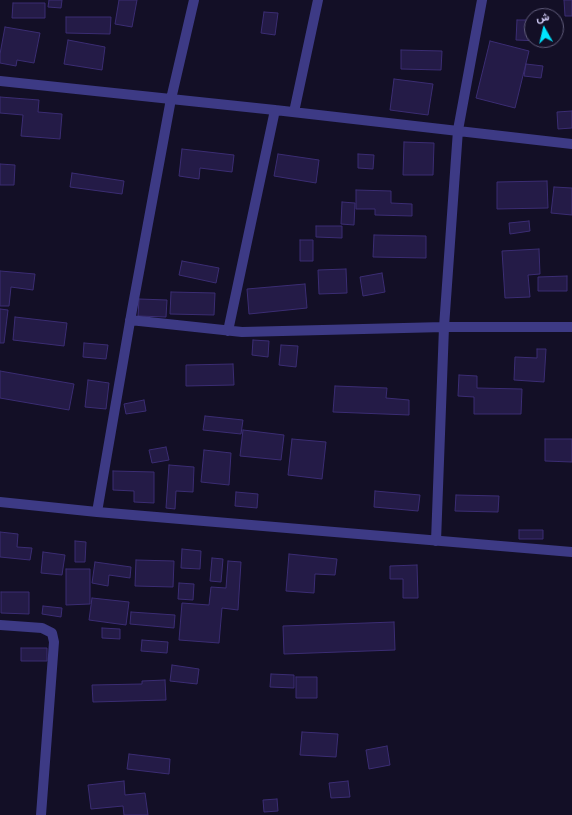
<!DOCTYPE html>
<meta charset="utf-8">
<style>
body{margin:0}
#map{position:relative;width:572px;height:815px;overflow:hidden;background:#130f26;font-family:Poppins,Vazirmatn,sans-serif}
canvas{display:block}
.north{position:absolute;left:524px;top:8px;width:40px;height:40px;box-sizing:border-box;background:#130f26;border:1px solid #625e7d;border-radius:50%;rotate:352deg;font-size:11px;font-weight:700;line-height:16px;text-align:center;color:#d9d4ff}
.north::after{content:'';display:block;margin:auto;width:14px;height:18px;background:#00e5ff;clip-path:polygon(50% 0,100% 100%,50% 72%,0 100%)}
</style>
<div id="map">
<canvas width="572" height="815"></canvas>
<div class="north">ش</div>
</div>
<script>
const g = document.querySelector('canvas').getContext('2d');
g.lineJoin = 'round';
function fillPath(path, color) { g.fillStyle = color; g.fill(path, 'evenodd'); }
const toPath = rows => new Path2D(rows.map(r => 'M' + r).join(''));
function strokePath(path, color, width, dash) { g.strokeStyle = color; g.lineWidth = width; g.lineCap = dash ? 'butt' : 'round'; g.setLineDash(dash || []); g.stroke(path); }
const building = toPath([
 [49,0,62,0,61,8,48,7,49,0],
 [119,0,137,0,132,27,115,24,119,0],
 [564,0,572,0,572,16,565,16,564,0],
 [13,3,45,3,45,18,12,18,13,3],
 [264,12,278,13,275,35,261,33,264,12],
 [66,17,111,17,110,34,66,33,66,17],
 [517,20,532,20,532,40,541,40,541,41,516,40,517,20],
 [5,27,40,33,34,63,17,60,16,66,0,63,0,54,5,27],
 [68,40,105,47,102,70,64,64,68,40],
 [490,41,529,51,515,108,476,98,490,41],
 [401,50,442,51,441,70,401,69,401,50],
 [526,64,543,66,541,78,524,76,526,64],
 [394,79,433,84,428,115,390,110,394,79],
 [0,97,39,100,38,112,62,114,60,139,21,136,23,115,0,113,0,97],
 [572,111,572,128,558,129,557,112,572,111],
 [404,142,434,143,433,175,403,175,404,142],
 [182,149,234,155,232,172,200,168,199,179,179,176,182,149],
 [278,154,319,160,316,183,274,176,278,154],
 [358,154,374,155,373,169,358,168,358,154],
 [0,164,15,165,14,185,0,185,0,164],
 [72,173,124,181,122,194,70,187,72,173],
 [547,181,548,208,497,209,497,182,547,181],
 [554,187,572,188,572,215,551,213,554,187],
 [356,190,391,191,391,203,412,204,412,216,375,215,375,209,356,209,356,190],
 [342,202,355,203,354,225,341,224,342,202],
 [529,221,530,231,510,234,509,223,529,221],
 [316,226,342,226,342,238,316,237,316,226],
 [374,235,426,236,426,258,373,257,374,235],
 [300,240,313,240,313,261,300,261,300,240],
 [539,249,540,274,528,275,530,297,505,298,502,251,539,249],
 [182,261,219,268,216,283,179,275,182,261],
 [346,269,347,293,319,294,318,270,346,269],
 [0,271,35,274,33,290,11,287,9,306,0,306,0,271],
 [382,273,385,292,363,296,360,277,382,273],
 [567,276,567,291,538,291,538,277,567,276],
 [305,284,307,308,249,314,247,289,305,284],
 [171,292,215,293,214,315,170,314,171,292],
 [139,299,167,300,166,317,138,316,139,299],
 [0,309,8,310,4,343,0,343,0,309],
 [15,317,67,323,64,346,13,340,15,317],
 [253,340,269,341,268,357,252,355,253,340],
 [84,343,108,345,106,359,83,357,84,343],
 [281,345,298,346,296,367,279,365,281,345],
 [537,349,546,349,544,382,514,380,515,357,537,358,537,349],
 [233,364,234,385,186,386,186,365,233,364],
 [0,371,74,384,69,410,0,398,0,371],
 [459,375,477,376,477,388,522,389,521,414,474,414,474,397,458,396,459,375],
 [88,380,109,383,106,409,85,407,88,380],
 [335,386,387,388,386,398,409,400,409,415,333,412,335,386],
 [144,400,146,411,126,414,124,404,144,400],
 [205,416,243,420,241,434,203,430,205,416],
 [243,430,284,435,281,460,240,456,243,430],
 [292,439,326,442,322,479,288,475,292,439],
 [545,439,572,439,572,462,545,461,545,439],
 [166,447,169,460,152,463,149,450,166,447],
 [204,450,231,453,229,485,201,482,204,450],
 [169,465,194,467,193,492,176,491,175,509,166,508,169,465],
 [113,471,154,472,154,503,134,502,134,491,113,490,113,471],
 [375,491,420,495,418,511,374,507,375,491],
 [236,492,258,494,257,508,235,506,236,492],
 [456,495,499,496,498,512,455,511,456,495],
 [519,530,543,530,543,539,519,539,519,530],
 [0,532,18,534,17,547,32,548,30,560,0,557,0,532],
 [75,541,86,542,85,562,75,562,75,541],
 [182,549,201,551,200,569,181,568,182,549],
 [43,552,65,555,62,575,41,573,43,552],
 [289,554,337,559,335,575,315,574,314,593,286,591,289,554],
 [212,558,223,559,221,582,210,581,212,558],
 [136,560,174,561,173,587,135,586,136,560],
 [228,561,241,562,238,610,222,608,219,643,179,640,182,603,209,605,211,587,226,588,228,561],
 [95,562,131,567,130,578,109,575,108,586,92,583,95,562],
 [417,565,418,598,403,598,403,579,390,579,390,566,417,565],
 [66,569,90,569,90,604,66,605,66,569],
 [179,583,194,584,193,600,178,599,179,583],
 [1,592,29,592,29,614,1,613,1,592],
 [92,598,129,602,126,625,89,620,92,598],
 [43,606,62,608,61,617,42,614,43,606],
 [131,612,175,615,174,628,130,624,131,612],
 [394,622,395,650,284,654,283,626,394,622],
 [102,628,120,629,120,639,102,638,102,628],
 [142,640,168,642,167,653,141,651,142,640],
 [21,648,47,648,47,661,21,661,21,648],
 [172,665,199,669,197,684,170,681,172,665],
 [271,674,294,675,294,688,270,687,271,674],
 [296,677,317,677,317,698,296,698,296,677],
 [165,680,166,700,93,702,92,685,142,684,142,681,165,680],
 [302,732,338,734,336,757,300,755,302,732],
 [387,746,390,765,369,769,366,750,387,746],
 [129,754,170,759,169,774,127,769,129,754],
 [124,781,125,795,145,793,148,815,124,815,123,806,91,809,88,785,124,781],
 [348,781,350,797,331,798,329,783,348,781],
 [277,799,278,811,264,812,263,800,277,799]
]);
const street = toPath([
 [0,81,275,110,572,144],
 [294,112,318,0],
 [130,320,242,332,444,327,572,327],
 [228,331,275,110],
 [0,502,97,512,572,552],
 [97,512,132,310,171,99,194,0],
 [436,541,444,327,458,130,482,0],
 [0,625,42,628,52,633,54,642,41,815]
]);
fillPath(building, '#241b47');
strokePath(building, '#3b2d73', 1);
strokePath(street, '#3d3a85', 10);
</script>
